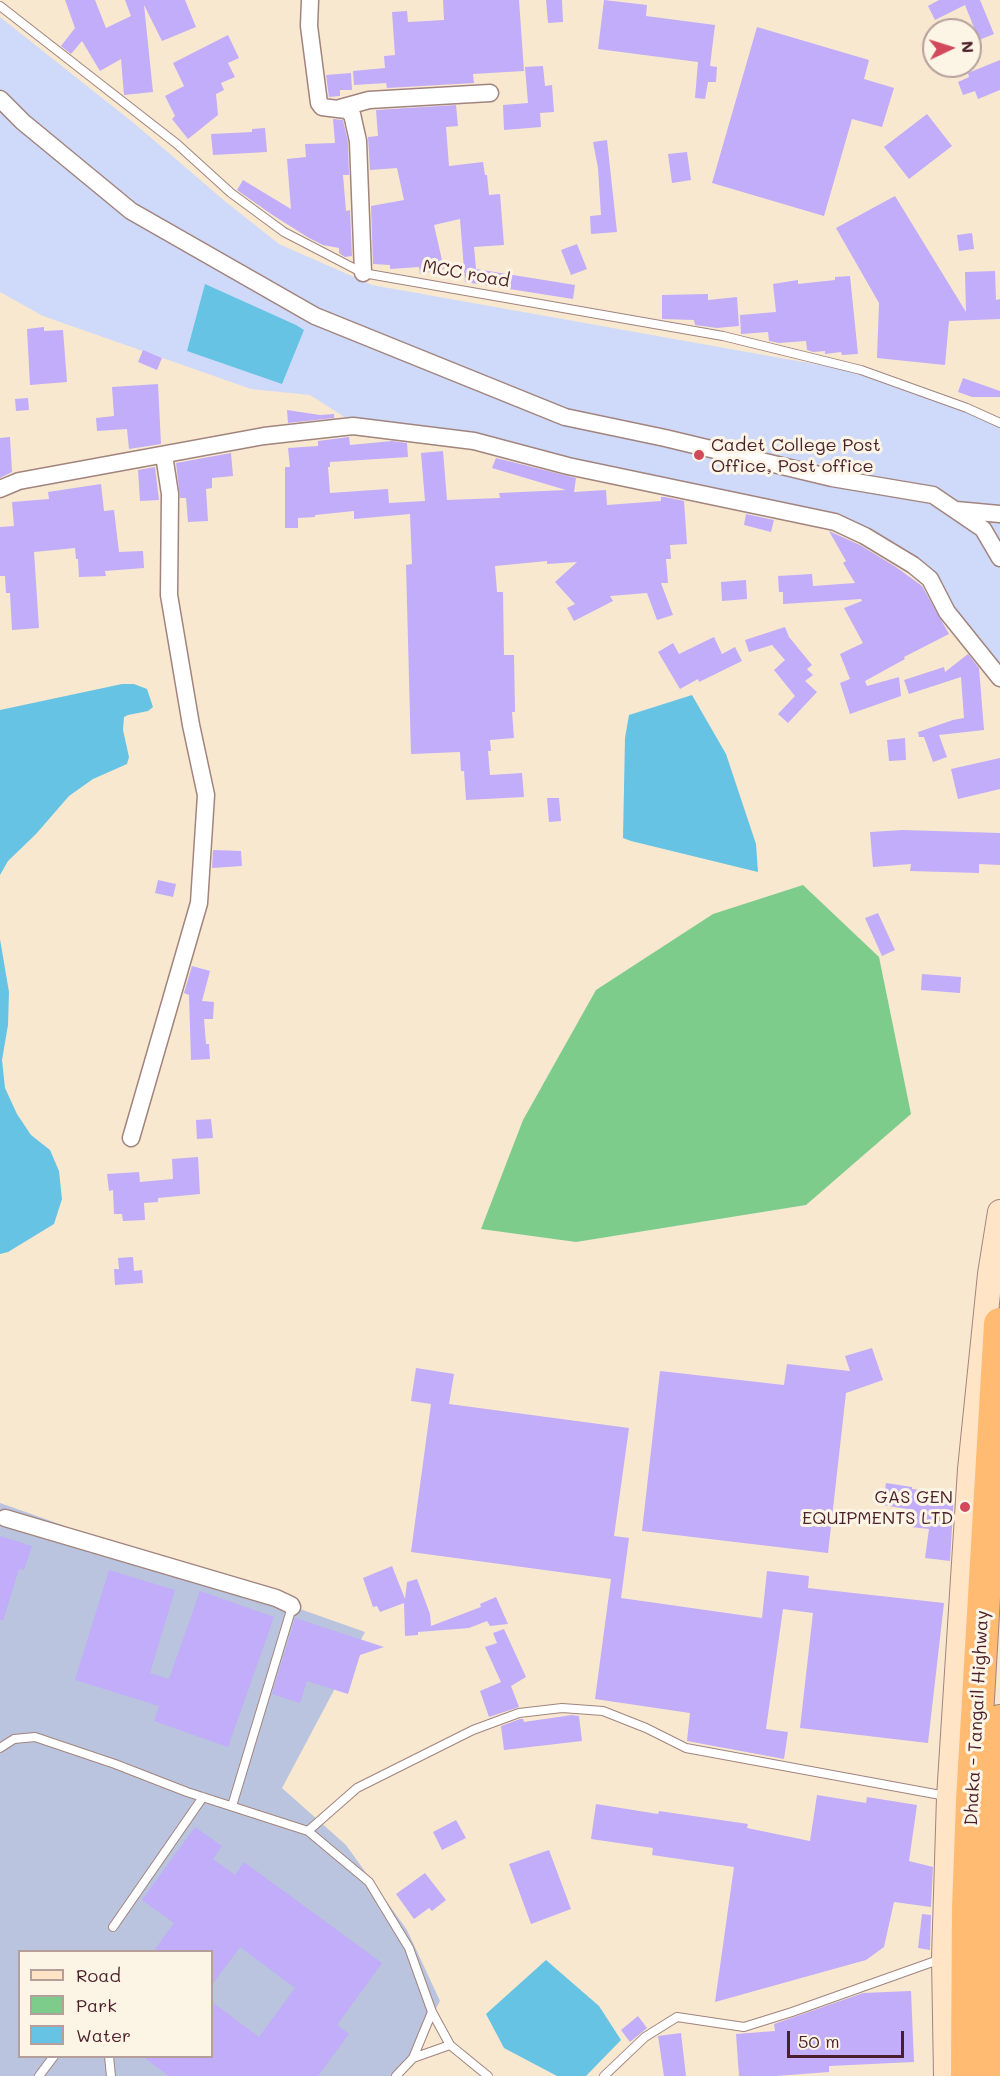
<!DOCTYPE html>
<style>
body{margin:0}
#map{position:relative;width:1000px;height:2076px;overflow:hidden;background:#f8e8d0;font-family:Mali,sans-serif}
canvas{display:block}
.legend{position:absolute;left:18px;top:1950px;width:195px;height:108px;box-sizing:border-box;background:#fcf5e5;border:2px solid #b59f9b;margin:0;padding:8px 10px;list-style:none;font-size:18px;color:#4a1f2b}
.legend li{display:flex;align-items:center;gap:12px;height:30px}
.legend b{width:30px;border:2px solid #b59f9b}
.north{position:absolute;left:922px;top:18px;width:60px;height:60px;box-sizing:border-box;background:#fcf5e5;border:2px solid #b59f9b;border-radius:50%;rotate:86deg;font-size:16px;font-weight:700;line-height:24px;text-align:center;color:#4a1f2b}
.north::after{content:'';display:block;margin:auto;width:21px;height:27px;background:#d1495b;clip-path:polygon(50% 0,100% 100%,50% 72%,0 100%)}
.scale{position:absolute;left:787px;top:2031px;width:117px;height:27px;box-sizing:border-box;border:3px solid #4a1f2b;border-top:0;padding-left:8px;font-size:18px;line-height:21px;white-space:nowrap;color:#4a1f2b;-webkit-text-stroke:4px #fcf5e5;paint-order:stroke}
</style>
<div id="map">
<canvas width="1000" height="2076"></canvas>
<ul class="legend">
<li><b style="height:8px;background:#ffe4c6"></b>Road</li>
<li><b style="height:16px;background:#7dcc8c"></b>Park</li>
<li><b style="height:16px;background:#66c3e4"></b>Water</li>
</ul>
<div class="north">N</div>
<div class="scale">50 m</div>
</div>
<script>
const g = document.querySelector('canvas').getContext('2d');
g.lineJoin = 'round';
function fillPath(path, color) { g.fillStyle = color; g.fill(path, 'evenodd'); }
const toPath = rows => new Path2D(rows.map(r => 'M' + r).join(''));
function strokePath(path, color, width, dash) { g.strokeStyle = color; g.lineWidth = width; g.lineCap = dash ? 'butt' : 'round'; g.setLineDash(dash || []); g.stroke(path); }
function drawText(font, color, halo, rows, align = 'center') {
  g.font = font + ' Mali,sans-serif'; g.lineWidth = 6; g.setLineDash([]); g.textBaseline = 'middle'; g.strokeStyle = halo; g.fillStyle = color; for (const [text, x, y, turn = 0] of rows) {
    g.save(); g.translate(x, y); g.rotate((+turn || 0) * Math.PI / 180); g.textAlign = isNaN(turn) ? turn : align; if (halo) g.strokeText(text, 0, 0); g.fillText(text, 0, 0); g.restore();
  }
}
const built = toPath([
 [0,17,135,124,226,202,279,244,372,285,859,372,967,411,1000,427,1000,673,950,609,867,531,354,423,310,395,251,389,43,316,0,292]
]);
const industrial = toPath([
 [0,1503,365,1632,282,1788,346,1845,407,1930,440,2001,400,2076,0,2076],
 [20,1952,212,1952,212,2056,20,2056]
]);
const green = toPath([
 [803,885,879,957,911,1114,806,1205,576,1242,481,1229,523,1120,596,990,713,914]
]);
const water = toPath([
 [205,284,296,325,304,330,282,384,187,351],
 [122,684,134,684,147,689,153,707,148,711,128,715,124,717,123,730,129,757,127,764,93,779,69,796,36,834,8,861,0,875,0,710],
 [692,695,726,754,756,844,758,872,631,841,623,838,625,738,629,715],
 [0,939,9,992,8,1025,2,1060,5,1088,17,1114,31,1135,50,1150,59,1171,62,1199,54,1224,8,1252,0,1254],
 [546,1960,599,2006,621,2040,586,2076,557,2076,504,2048,486,2014]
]);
const building = toPath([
 [65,0,95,0,106,28,131,16,125,0,185,0,196,27,162,41,144,5,153,92,124,95,121,59,100,71,82,41,71,54,61,46,75,28],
 [443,0,519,0,524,71,473,74,474,83,387,88,386,83,354,85,353,71,385,68,384,56,395,55,392,12,407,11,408,22,444,20],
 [546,0,562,0,563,22,548,23],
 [604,0,647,5,646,16,715,25,710,66,717,67,716,82,708,82,705,99,695,98,698,62,598,49],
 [939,0,980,0,994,34,979,40,965,5,935,20,928,6],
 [757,27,869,60,864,79,894,88,882,127,852,119,824,216,712,183],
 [228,35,239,58,228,63,235,77,221,83,224,90,216,94,218,115,188,139,172,119,175,116,165,96,184,86,173,63],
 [1000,60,1000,90,978,99,975,91,963,95,958,82,969,77,968,73],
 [543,66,545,86,552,85,554,112,540,113,541,127,504,130,503,105,528,103,525,67],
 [351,73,352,90,340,90,340,96,329,97,326,75],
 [456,105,458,126,446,127,449,166,483,162,485,175,487,175,489,195,500,194,504,245,474,247,476,269,575,285,573,299,465,282,460,219,434,225,444,269,420,274,419,267,390,269,390,265,373,264,371,206,404,200,397,168,370,170,368,137,378,136,376,110],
 [927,114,952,146,909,179,884,147],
 [333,119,343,120,348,142,349,175,343,175,346,211,350,210,352,256,345,257,339,253,339,248,323,245,309,238,271,214,237,190,243,180,291,209,287,159,306,157,305,144,335,143],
 [265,128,267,152,213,155,211,134,252,132,252,129],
 [607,140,617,232,591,234,590,216,601,215,598,168,593,142],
 [687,152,691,180,672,183,668,154],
 [895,196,966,312,965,272,995,271,996,300,1000,299,1000,319,949,321,945,365,877,358,879,303,836,228],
 [972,233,974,249,959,251,957,235],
 [577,244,587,269,571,275,561,250],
 [850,276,858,354,842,355,841,352,825,354,825,351,813,352,807,350,806,341,779,343,769,341,768,332,741,334,740,315,776,312,773,284,798,280,798,284,835,280,835,277],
 [708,294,708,300,737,297,739,326,717,328,695,325,694,320,662,319,662,295],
 [44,327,44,331,63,330,67,382,30,385,27,329],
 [143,350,162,358,157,370,138,362],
 [963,378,1000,391,1000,397,972,397,958,392],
 [158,384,161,444,129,449,127,429,97,431,96,418,114,416,112,387],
 [28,398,29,410,16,411,15,399],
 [287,410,320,415,334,414,334,418,288,423],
 [10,437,12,472,0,478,0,438],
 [349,437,350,445,392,441,407,443,408,457,330,462,330,467,328,467,330,493,388,489,389,503,425,501,421,453,443,451,447,500,500,498,499,493,566,490,492,468,496,458,576,478,574,492,606,490,607,505,661,501,661,497,665,497,684,501,687,544,670,545,671,559,666,559,668,583,661,583,673,615,657,620,647,593,610,596,613,601,574,621,567,608,575,604,555,582,577,562,547,564,547,561,495,566,497,592,503,592,504,655,514,655,515,712,512,712,514,738,490,740,491,751,488,751,490,775,522,773,524,797,466,800,464,771,461,771,460,752,411,754,406,565,412,564,410,514,354,519,354,511,315,515,315,517,298,518,298,528,285,528,285,467,290,467,288,448,318,446,318,441],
 [231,453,233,476,212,478,212,488,206,489,208,521,188,522,186,498,180,498,176,463],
 [155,467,159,500,140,501,138,470],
 [101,484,104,511,114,510,119,552,143,551,144,568,105,571,106,576,79,577,78,559,76,559,75,548,34,552,39,628,12,630,10,593,6,593,5,576,0,576,0,527,14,526,12,502,49,499,48,492],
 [746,514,774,520,771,532,744,525],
 [829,531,860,545,896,567,922,586,949,634,904,657,905,659,865,681,867,686,899,677,901,696,850,714,840,683,850,679,840,654,863,643,844,608,862,601,861,599,783,604,783,592,779,592,778,576,812,574,813,586,855,583,843,563,846,561],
 [746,580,747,599,722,601,721,582],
 [785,627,789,637,812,665,807,669,813,675,805,681,817,692,788,723,778,714,795,696,774,670,785,660,772,645,749,652,745,640],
 [714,637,722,654,735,647,742,661,699,682,698,679,680,689,658,652,673,643,679,654],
 [968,654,979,668,984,730,939,735,947,757,933,762,924,737,919,737,918,732,953,720,964,718,961,677,909,694,904,680,944,667,945,672],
 [905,738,906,760,889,761,887,740],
 [1000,758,1000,789,958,799,951,769],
 [547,798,559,798,561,821,549,822],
 [903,830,1000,833,1000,865,979,864,979,873,910,871,911,864,873,867,870,832],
 [213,850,241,851,242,866,212,868],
 [158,880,176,884,173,897,155,893],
 [878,913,895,950,882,956,865,918],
 [192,966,210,971,202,1001,214,1002,213,1019,204,1019,206,1044,209,1044,210,1059,191,1060,189,995,184,993],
 [922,974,961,977,960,993,921,990],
 [211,1119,213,1138,197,1139,196,1120],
 [198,1157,200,1194,158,1198,158,1202,144,1203,145,1220,123,1221,122,1214,114,1214,113,1190,109,1191,107,1174,139,1172,140,1182,173,1179,172,1159],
 [133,1257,134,1271,142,1270,143,1283,115,1285,114,1269,119,1269,118,1258],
 [872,1348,883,1380,846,1393,828,1553,642,1531,660,1371,784,1385,787,1364,850,1371,845,1356],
 [416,1368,454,1374,449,1404,629,1428,614,1536,629,1538,621,1598,762,1618,767,1571,809,1576,808,1588,944,1603,928,1743,800,1728,813,1613,783,1609,766,1729,788,1732,784,1759,687,1741,690,1713,595,1699,611,1579,411,1552,431,1404,411,1401],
 [886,1483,912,1487,912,1489,954,1494,950,1561,925,1558,929,1529,911,1527,913,1510,883,1505],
 [0,1536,32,1546,24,1570,19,1569,3,1621,0,1620],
 [392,1566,405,1599,407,1582,417,1579,430,1614,431,1626,481,1607,480,1604,496,1597,508,1624,490,1626,487,1621,469,1628,418,1632,418,1635,405,1636,404,1603,380,1612,377,1606,373,1607,363,1578],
 [109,1570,175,1590,150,1673,169,1679,200,1591,274,1617,228,1747,154,1721,159,1706,75,1680],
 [295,1618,384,1647,360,1655,348,1694,307,1681,300,1703,272,1694],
 [504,1629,526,1677,511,1686,519,1707,489,1717,480,1691,501,1682,485,1647,497,1643,493,1633],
 [572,1715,579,1716,582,1741,504,1750,501,1726,520,1719,523,1719,524,1722],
 [817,1795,866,1803,867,1797,917,1805,909,1861,933,1867,931,1907,894,1902,884,1947,866,1960,715,2002,734,1867,652,1855,653,1848,591,1839,596,1804,658,1814,659,1811,748,1824,747,1828,810,1841],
 [456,1820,466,1838,442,1850,433,1832],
 [195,1827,222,1846,213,1859,235,1875,244,1862,382,1963,337,2025,349,2034,318,2076,169,2076,142,2056,212,2056,212,2002,259,2037,295,1988,240,1947,212,1985,212,1952,153,1952,174,1923,142,1900],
 [549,1850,571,1909,531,1924,509,1864],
 [425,1873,446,1900,432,1911,429,1908,414,1919,396,1894],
 [922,1914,931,1915,930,1950,918,1948],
 [911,1991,914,2062,829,2066,829,2072,776,2076,739,2076,736,2034,775,2031,774,2024,863,1993],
 [638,2016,647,2028,630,2042,621,2030],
 [681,2033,686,2076,664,2076,658,2036]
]);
const lane = toPath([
 [0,6,177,144,231,193,284,232,363,273,723,336,861,370,967,408,1000,423],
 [0,1748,14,1739,35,1737,115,1764,187,1792,308,1831],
 [232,1806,292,1607],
 [113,1927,203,1797],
 [432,2012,413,2058,450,2045],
 [109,2056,111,2076],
 [39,2076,54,2056],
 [396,2076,413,2058],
 [488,2076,450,2045,432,2012,409,1948,369,1882,308,1831,357,1788,473,1730,519,1713,562,1708,603,1711,646,1728,686,1748,946,1796],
 [604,2076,645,2037,677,2017,744,2027,792,2012,941,1959]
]);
const street = toPath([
 [310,0,309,26,319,103,322,107,346,110,352,114,358,141,363,273],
 [0,99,23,122,131,211,315,316,565,417,665,438,832,478,933,495,983,529,1000,558],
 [340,108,369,100,490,93],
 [0,489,19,481,264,436,353,426,474,441,568,466,835,522,865,536,913,565,930,579,947,612,1000,678],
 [956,510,1000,514],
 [131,1138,199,903,206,795,191,725,169,595,170,494,164,455],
 [5,1518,276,1598,291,1605,292,1607]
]);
const secondary = toPath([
 [946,2076,944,1958,949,1797,970,1469,990,1274,1000,1212]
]);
const highway = toPath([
 [967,2076,968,1909,972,1801,1000,1324],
 [990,2076,990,1951,996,1776,1000,1721]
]);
const markers = [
 [699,455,6,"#d1495b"],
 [965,1507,6,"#d1495b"]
];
const streetNames = [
 ["MCC road",466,274,10],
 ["Dhaka - Tangail Highway",977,1718,-87]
];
const poiNames = [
 ["Cadet College Post",711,445],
 ["Office, Post office",711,466],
 ["GAS GEN",953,1497,"right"],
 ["EQUIPMENTS LTD",953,1518,"right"]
];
fillPath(built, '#cfdafa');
fillPath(industrial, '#bac4de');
fillPath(green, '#7dcc8c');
fillPath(water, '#66c3e4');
fillPath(building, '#c1adf9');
strokePath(lane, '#a1847e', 10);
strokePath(street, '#a1847e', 19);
strokePath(secondary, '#a1847e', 26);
strokePath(highway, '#a1847e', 34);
strokePath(lane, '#fff', 8);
strokePath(street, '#fff', 16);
strokePath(secondary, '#ffe4c6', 24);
strokePath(highway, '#febb71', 32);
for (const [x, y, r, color] of markers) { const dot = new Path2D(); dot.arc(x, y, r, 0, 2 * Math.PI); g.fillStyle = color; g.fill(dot); strokePath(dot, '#fcf5e5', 2); }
drawText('18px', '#4a1f2b', '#fcf5e5', streetNames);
drawText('18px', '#4a1f2b', '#fcf5e5', poiNames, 'left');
</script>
